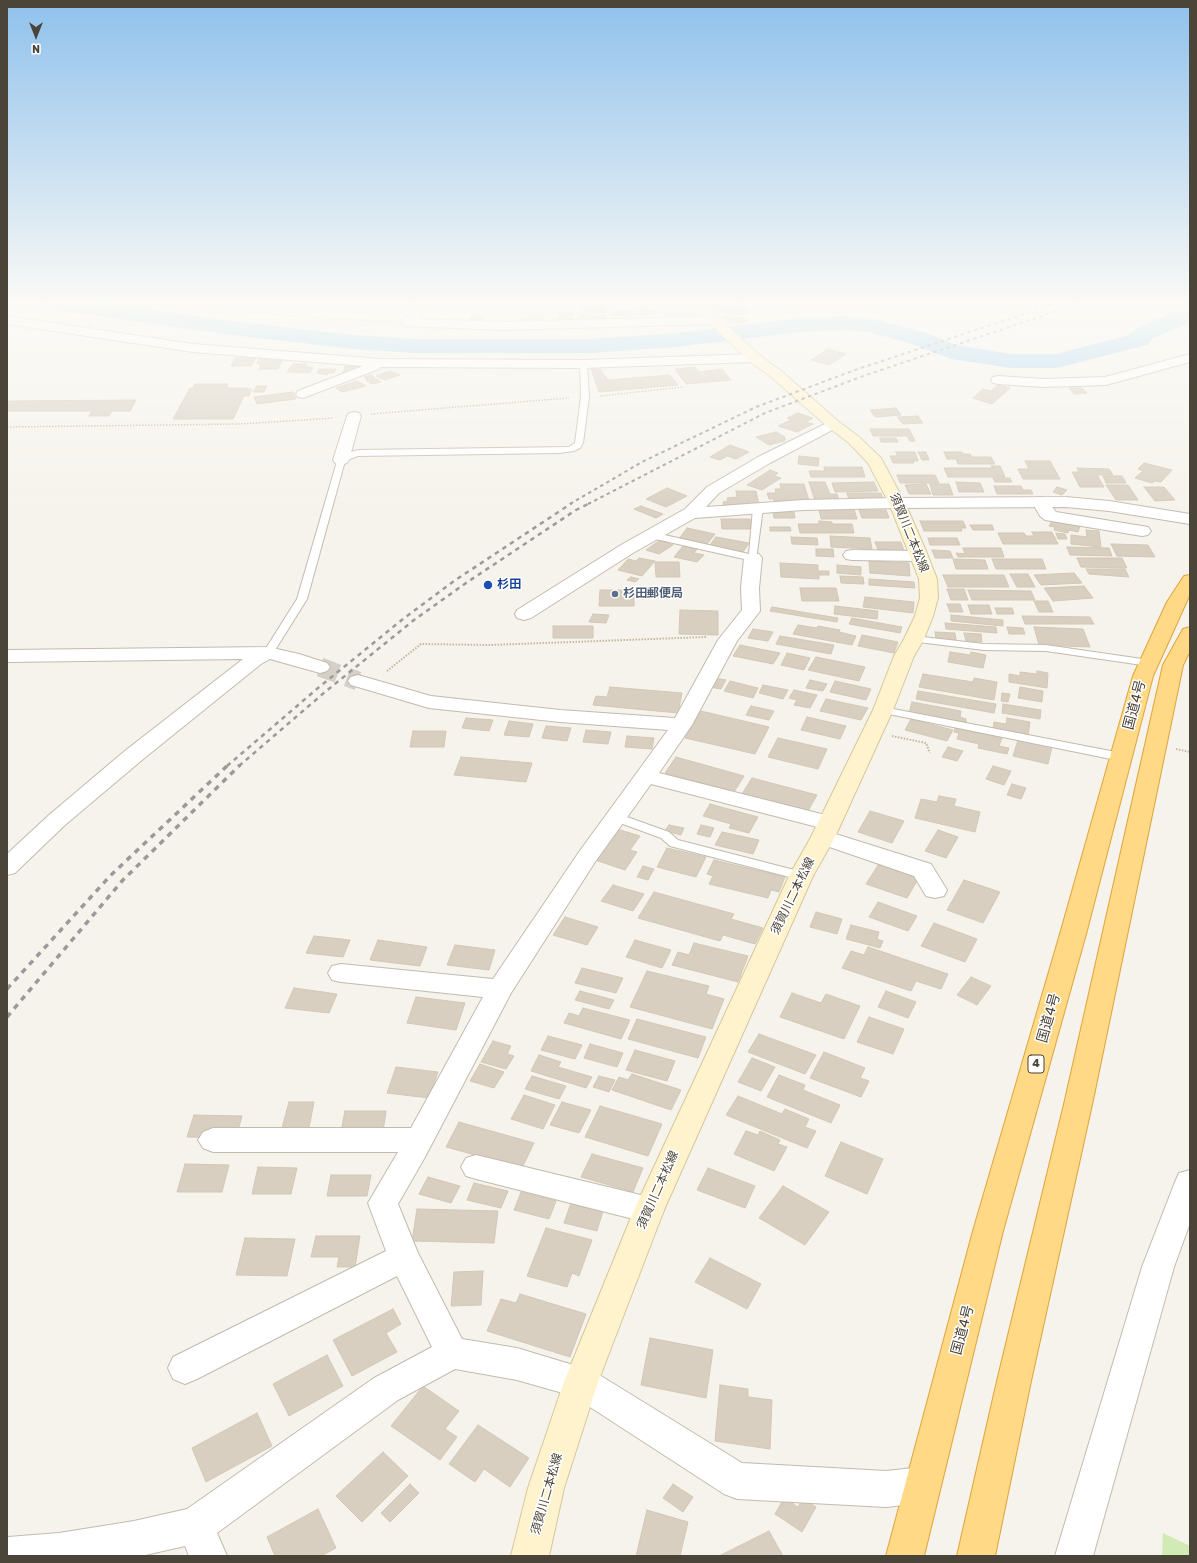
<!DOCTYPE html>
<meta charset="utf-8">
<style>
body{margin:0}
#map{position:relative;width:1197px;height:1563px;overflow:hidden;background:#f6f3ec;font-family:Rubik,sans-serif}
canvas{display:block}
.frame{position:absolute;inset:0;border:8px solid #4b4439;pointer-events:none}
.north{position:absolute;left:16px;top:16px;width:40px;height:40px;-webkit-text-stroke:3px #fff;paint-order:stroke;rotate:180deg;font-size:11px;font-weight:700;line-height:16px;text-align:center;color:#4b4439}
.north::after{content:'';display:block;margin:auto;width:14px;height:18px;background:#4b4439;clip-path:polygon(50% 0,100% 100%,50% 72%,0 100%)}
</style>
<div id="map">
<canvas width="1197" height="1563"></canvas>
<div class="frame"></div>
<div class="north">N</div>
</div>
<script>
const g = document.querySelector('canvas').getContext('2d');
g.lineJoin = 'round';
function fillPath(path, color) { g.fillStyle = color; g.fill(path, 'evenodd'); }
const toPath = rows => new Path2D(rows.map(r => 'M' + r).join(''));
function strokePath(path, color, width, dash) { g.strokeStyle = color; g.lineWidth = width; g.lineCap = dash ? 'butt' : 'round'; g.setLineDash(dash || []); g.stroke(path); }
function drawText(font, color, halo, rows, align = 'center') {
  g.font = font + ' Rubik,"Noto Sans JP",sans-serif'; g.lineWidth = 3; g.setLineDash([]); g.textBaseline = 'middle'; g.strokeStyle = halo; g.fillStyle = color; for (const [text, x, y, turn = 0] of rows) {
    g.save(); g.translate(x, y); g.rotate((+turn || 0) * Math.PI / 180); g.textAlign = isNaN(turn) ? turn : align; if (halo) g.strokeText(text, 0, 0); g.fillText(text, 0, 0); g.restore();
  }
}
const green = toPath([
 [1163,1533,1190,1546,1190,1556,1162,1556]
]);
const river = toPath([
 [47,303,107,303,223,320,354,335,413,339,590,339,677,333,800,318,843,316,878,320,927,333,956,345,1011,354,1056,354,1129,335,1137,328,1153,321,1176,312,1190,309,1190,323,1153,338,1147,345,1065,366,1056,368,1011,368,951,359,909,343,869,332,843,330,800,332,677,347,590,353,413,353,354,349,223,334,58,310,50,308,47,303]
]);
const building = toPath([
 [719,303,741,304,750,312,736,315,720,312,713,306,719,305,719,303],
 [581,306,606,307,605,313,580,312,581,306],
 [635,309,645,309,645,310,657,311,657,314,634,315,635,309],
 [612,310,631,310,630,316,611,315,612,310],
 [559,312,573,313,571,322,557,321,559,312],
 [667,313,694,315,695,318,666,319,667,313],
 [529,314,544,314,543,323,522,324,523,318,529,318,529,314],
 [472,315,485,316,481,323,468,323,472,315],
 [580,315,606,315,606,321,580,321,580,315],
 [722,316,745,318,748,322,730,323,722,316],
 [828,349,846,354,829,365,811,360,828,349],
 [235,358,256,358,251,366,231,366,235,358],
 [259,359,270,359,270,360,282,360,278,369,259,369,261,364,257,364,259,359],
 [293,364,307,364,305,367,313,367,310,373,287,372,293,364],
 [345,366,357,366,356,371,350,373,343,373,345,366],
 [695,367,699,372,722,369,731,380,686,384,675,369,695,367],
 [319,369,336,369,334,373,328,373,327,375,317,373,319,369],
 [591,369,600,369,608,380,670,375,678,385,599,392,591,369],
 [390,371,400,375,385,380,376,376,390,371],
 [371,375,381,382,371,384,366,380,368,380,364,377,371,375],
 [357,381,366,386,342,392,336,388,357,381],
 [195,384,228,384,226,388,248,388,247,389,252,389,249,396,244,396,233,419,173,419,190,388,193,388,195,384],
 [998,385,1010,388,992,404,973,398,983,389,991,391,998,385],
 [257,386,267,386,264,392,253,392,257,386],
 [1069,388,1082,388,1087,393,1074,394,1069,388],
 [293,392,296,399,257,404,254,397,293,392],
 [136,400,130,411,112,411,109,416,89,416,92,411,7,411,7,401,136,400],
 [896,408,901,415,875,417,870,410,896,408],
 [798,413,813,418,806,422,813,424,797,432,778,426,791,420,787,418,798,413],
 [918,416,923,423,903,424,897,417,918,416],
 [870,429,909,429,915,441,910,441,907,436,873,436,870,429],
 [776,432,785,437,783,437,786,439,783,440,785,441,769,445,756,437,776,432],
 [880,438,896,438,898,442,881,442,880,438],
 [730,445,749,452,736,459,727,456,720,460,710,457,730,445],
 [896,452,915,452,918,461,913,461,914,463,893,463,890,456,897,456,896,452],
 [918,452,926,452,929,460,922,460,918,452],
 [944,452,962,452,963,454,970,454,972,457,991,457,995,464,958,464,956,459,947,459,944,452],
 [799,456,819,458,818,466,798,464,799,456],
 [1025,461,1050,461,1060,479,1023,479,1018,469,1029,469,1025,461],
 [1144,463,1172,470,1161,482,1155,481,1152,483,1135,478,1143,471,1138,469,1144,463],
 [991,466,1000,466,1005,477,948,477,944,468,993,468,991,466],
 [824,467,862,467,865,477,811,477,809,471,825,471,824,467],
 [1077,468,1109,469,1113,475,1097,475,1104,487,1080,487,1072,472,1079,472,1077,468],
 [770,470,778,473,774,476,781,478,762,490,747,485,770,470],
 [897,475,935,475,939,483,900,483,897,475],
 [1103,476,1122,476,1126,483,1106,483,1103,476],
 [993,478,1010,478,1012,482,995,482,993,478],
 [809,482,825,482,830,494,837,494,839,500,815,501,809,482],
 [874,482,878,491,835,492,832,483,874,482],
 [956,482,980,483,984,492,959,492,956,482],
 [780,484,804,484,809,501,774,501,774,499,769,499,767,493,776,493,775,489,781,489,780,484],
 [926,484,931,494,909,494,905,485,926,484],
 [930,484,949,484,953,495,933,495,930,484],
 [1106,485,1128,485,1138,500,1116,500,1106,485],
 [994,486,1021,486,1023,490,1031,490,1033,494,997,494,994,486],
 [1057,487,1067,490,1062,495,1053,492,1057,487],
 [1144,487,1164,487,1175,500,1155,501,1144,487],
 [667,488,687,496,666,507,646,499,667,488],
 [736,491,756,491,759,505,724,505,723,502,728,501,727,498,737,497,736,491],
 [847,493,881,493,883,499,849,500,847,493],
 [641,506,663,514,656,518,634,509,641,506],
 [819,509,854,509,857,519,821,519,819,509],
 [859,510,886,510,889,518,862,518,859,510],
 [773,512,794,512,795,518,774,518,773,512],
 [721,519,750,519,751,529,722,529,721,519],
 [819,521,832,522,832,524,852,524,854,533,800,533,798,524,819,524,819,521],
 [920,521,963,521,966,528,961,528,962,531,924,531,920,521],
 [1052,521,1080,526,1078,532,1069,530,1068,533,1054,530,1055,527,1049,526,1052,521],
 [970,525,992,525,994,530,973,530,970,525],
 [770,527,790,527,791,531,770,531,770,527],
 [687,528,715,534,707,544,679,539,687,528],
 [1086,530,1099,531,1101,547,1071,544,1071,535,1087,537,1086,530],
 [1032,532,1052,532,1058,544,1003,544,998,533,1024,533,1026,536,1034,536,1032,532],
 [1056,533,1065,534,1067,539,1058,539,1056,533],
 [830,536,870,538,872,549,831,547,830,536],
 [716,537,749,543,743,552,709,546,716,537],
 [791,537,817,538,818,545,792,544,791,537],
 [928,538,957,538,960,545,930,545,928,538],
 [660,540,673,545,659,554,646,550,660,540],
 [875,542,901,542,904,551,878,550,875,542],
 [1111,544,1148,545,1155,557,1117,556,1111,544],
 [683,546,697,549,694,553,704,555,697,562,674,557,683,546],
 [1067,547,1109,548,1112,556,1070,555,1067,547],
 [963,548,1001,548,1004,557,958,557,956,553,965,554,963,548],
 [816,549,833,549,834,557,816,556,816,549],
 [932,550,950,551,953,558,935,558,932,550],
 [639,558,655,561,642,576,618,570,628,559,636,561,639,558],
 [1077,558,1122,558,1127,568,1081,567,1077,558],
 [953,559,985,560,988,569,956,569,953,559],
 [992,559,1042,559,1046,569,996,569,992,559],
 [869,561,909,563,910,576,870,573,869,561],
 [655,562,679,562,680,577,656,577,655,562],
 [780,563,818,565,818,571,829,571,829,575,819,575,819,579,781,577,780,563],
 [837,565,861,567,861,575,837,573,837,565],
 [1086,569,1125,569,1129,577,1089,574,1086,569],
 [1074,573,1082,583,1041,585,1034,575,1074,573],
 [1010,574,1028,574,1035,587,1017,587,1010,574],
 [943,575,1004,575,1009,587,948,587,943,575],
 [840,576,863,577,864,584,841,583,840,576],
 [631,577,639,579,635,582,627,580,631,577],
 [869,579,914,582,915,588,869,585,869,579],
 [1084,586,1093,598,1053,601,1044,588,1084,586],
 [800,588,836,588,839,601,802,601,800,588],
 [947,589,964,589,968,600,951,600,947,589],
 [600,590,634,590,634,606,599,606,600,590],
 [968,590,1031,591,1035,600,972,600,968,590],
 [865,597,914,602,913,613,863,607,865,597],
 [1034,601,1048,601,1053,612,1039,612,1034,601],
 [947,604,960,604,963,612,950,612,947,604],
 [968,605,989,605,992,614,971,614,968,605],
 [835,606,878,611,877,619,834,614,835,606],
 [772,607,838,618,837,622,770,611,772,607],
 [995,608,1012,608,1014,614,997,614,995,608],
 [680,610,718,611,718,635,679,634,680,610],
 [593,614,609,615,606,623,589,622,593,614],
 [951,615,1003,620,1003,626,951,621,951,615],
 [1022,616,1090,617,1094,624,1025,624,1022,616],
 [852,618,902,627,900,633,849,624,852,618],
 [945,623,996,627,997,633,946,629,945,623],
 [798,625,817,628,818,626,840,630,839,632,856,636,852,645,793,634,798,625],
 [553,626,593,626,593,638,553,638,553,626],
 [1007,627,1023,628,1025,634,1009,634,1007,627],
 [1034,627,1083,629,1090,647,1039,645,1034,627],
 [753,629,773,632,768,641,748,638,753,629],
 [935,632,955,633,956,640,936,638,935,632],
 [964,633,981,634,982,642,966,641,964,633],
 [862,635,898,642,894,653,858,646,862,635],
 [780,636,834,645,831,654,776,644,780,636],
 [740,645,780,653,773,664,733,656,740,645],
 [950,652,970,655,971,652,986,655,983,668,948,662,950,652],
 [787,653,810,658,804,670,781,665,787,653],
 [816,657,865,667,859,681,808,670,816,657],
 [1037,671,1048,673,1047,688,1009,682,1009,674,1020,676,1020,672,1037,674,1037,671],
 [923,674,973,682,974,678,997,682,994,700,919,687,923,674],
 [715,678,726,680,721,689,710,687,715,678],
 [810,680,827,684,823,691,806,688,810,680],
 [730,681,758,688,753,698,724,691,730,681],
 [835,681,871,689,866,700,830,692,835,681],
 [763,685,788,690,783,699,759,693,763,685],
 [610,687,682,693,678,713,593,705,596,696,607,697,610,687],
 [1020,687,1043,691,1042,702,1018,698,1020,687],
 [794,690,817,695,810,708,794,705,797,700,789,698,794,690],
 [918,691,996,704,994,713,916,699,918,691],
 [1002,693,1010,694,1008,702,1001,701,1002,693],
 [826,699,868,708,861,720,820,711,826,699],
 [912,702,961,711,960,717,966,719,966,723,909,713,912,702],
 [1003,704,1041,710,1040,719,1002,713,1003,704],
 [751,706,774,711,769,720,746,715,751,706],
 [701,711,769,727,755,754,685,738,701,711],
 [807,717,846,726,840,739,801,730,807,717],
 [466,718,493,720,489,731,462,728,466,718],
 [1007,718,1030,722,1028,736,993,729,994,722,1006,724,1007,718],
 [911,719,953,730,947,741,905,730,911,719],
 [509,721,533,724,529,737,504,735,509,721],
 [546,726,571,728,567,741,542,738,546,726],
 [955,728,1002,738,999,746,1009,748,1007,754,978,748,979,744,957,739,959,733,954,732,955,728],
 [586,730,611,732,608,744,583,742,586,730],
 [413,731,446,731,444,747,410,747,413,731],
 [627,736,654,738,652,749,625,747,627,736],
 [778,738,827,749,818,769,768,757,778,738],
 [1018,740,1052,747,1048,764,1013,756,1018,740],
 [948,747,963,751,957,761,942,757,948,747],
 [461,757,532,763,526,782,454,775,461,757],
 [676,757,744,776,734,792,665,773,676,757],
 [993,766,1011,771,1004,785,986,779,993,766],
 [752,778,817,795,808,811,742,794,752,778],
 [1012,784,1026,788,1021,799,1007,795,1012,784],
 [939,796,956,799,954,806,980,812,975,832,915,818,921,799,937,802,939,796],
 [710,804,758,817,749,833,729,828,731,824,703,816,710,804],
 [870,811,904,821,892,843,858,832,870,811],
 [669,825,684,828,681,835,665,831,669,825],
 [701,825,714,828,710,837,697,834,701,825],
 [617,829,640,836,630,850,637,852,625,870,595,860,617,829],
 [938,830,958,837,946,858,925,851,938,830],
 [722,832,759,840,753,854,715,845,722,832],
 [667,848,706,857,696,877,657,867,667,848],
 [714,860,785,877,779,892,771,890,768,898,709,884,713,876,707,874,714,860],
 [880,862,920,876,907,898,866,884,880,862],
 [643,866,654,869,648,880,637,877,643,866],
 [964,880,1000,892,983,923,947,910,964,880],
 [613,885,644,894,633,911,601,901,613,885],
 [654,892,734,914,731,919,763,928,755,944,723,935,720,941,638,918,654,892],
 [878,902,917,916,908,931,869,917,878,902],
 [816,912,842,919,837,934,810,927,816,912],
 [565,917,598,927,587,945,553,935,565,917],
 [934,923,977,939,965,962,921,946,934,923],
 [851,925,879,932,877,939,883,941,880,948,846,939,851,925],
 [314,936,350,940,343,957,306,953,314,936],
 [378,940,427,947,420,966,370,960,378,940],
 [635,940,671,950,662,968,626,957,635,940],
 [694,943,748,956,738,982,672,965,678,952,689,955,694,943],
 [455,945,495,950,489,970,447,965,455,945],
 [868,947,948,974,941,989,916,981,911,991,842,968,851,951,864,955,868,947],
 [582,968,623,978,616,993,575,983,582,968],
 [647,971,709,986,706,994,724,999,712,1029,630,1007,647,971],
 [971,977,991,986,977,1005,957,995,971,977],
 [294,988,337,994,329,1013,285,1008,294,988],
 [580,991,614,1000,609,1009,575,1000,580,991],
 [886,991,916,1002,908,1018,878,1007,886,991],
 [792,993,821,1003,826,994,860,1006,844,1039,780,1017,792,993],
 [416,997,465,1003,456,1030,407,1023,416,997],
 [583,1008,630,1020,621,1039,564,1023,569,1013,579,1016,583,1008],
 [869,1017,904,1029,893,1054,857,1042,869,1017],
 [637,1019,706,1037,698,1058,628,1039,637,1019],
 [759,1034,816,1055,805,1074,748,1052,759,1034],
 [548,1036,582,1045,575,1059,541,1050,548,1036],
 [493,1041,511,1046,507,1054,514,1056,506,1069,481,1062,493,1041],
 [590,1044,623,1053,617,1067,584,1058,590,1044],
 [635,1050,675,1061,667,1081,626,1070,635,1050],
 [824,1052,865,1068,860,1078,869,1081,861,1097,810,1078,824,1052],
 [539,1055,561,1062,558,1067,592,1077,586,1088,531,1071,539,1055],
 [752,1058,775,1067,761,1091,738,1082,752,1058],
 [480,1064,504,1072,494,1088,470,1081,480,1064],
 [396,1067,438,1072,429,1098,387,1093,396,1067],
 [632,1074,681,1090,671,1110,612,1090,619,1077,628,1080,632,1074],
 [779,1075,805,1085,803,1090,840,1105,831,1123,767,1097,779,1075],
 [532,1076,566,1086,559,1099,525,1089,532,1076],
 [599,1076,615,1080,609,1092,593,1087,599,1076],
 [524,1095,555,1105,543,1129,511,1119,524,1095],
 [738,1096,782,1114,785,1109,809,1119,805,1127,816,1131,807,1148,726,1115,738,1096],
 [289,1102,314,1102,308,1133,281,1132,289,1102],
 [562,1102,591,1110,579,1133,550,1125,562,1102],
 [600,1106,662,1124,648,1156,585,1137,600,1106],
 [345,1111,386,1111,383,1132,341,1131,345,1111],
 [194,1115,242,1116,236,1138,187,1137,194,1115],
 [459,1122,534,1143,522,1168,446,1147,459,1122],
 [746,1131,758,1135,760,1131,780,1140,778,1144,787,1147,774,1171,734,1154,746,1131],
 [841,1142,883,1159,867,1194,825,1176,841,1142],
 [592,1154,643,1168,633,1192,581,1177,592,1154],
 [185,1164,229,1165,222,1192,177,1192,185,1164],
 [258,1167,297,1168,291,1194,252,1194,258,1167],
 [708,1168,755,1186,745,1208,697,1190,708,1168],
 [331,1175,371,1175,367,1196,327,1196,331,1175],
 [428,1177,460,1186,451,1203,419,1194,428,1177],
 [474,1183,508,1191,501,1208,467,1200,474,1183],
 [783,1186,829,1212,805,1245,759,1218,783,1186],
 [521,1192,556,1201,549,1219,514,1210,521,1192],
 [571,1203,603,1211,597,1231,564,1223,571,1203],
 [417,1209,498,1211,494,1243,412,1241,417,1209],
 [546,1228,592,1240,579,1276,572,1273,567,1287,527,1276,546,1228],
 [316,1236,360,1236,355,1267,337,1267,339,1257,311,1257,316,1236],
 [245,1238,295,1239,287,1276,236,1275,245,1238],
 [710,1258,761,1284,747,1309,695,1282,710,1258],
 [483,1271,481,1305,451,1306,454,1272,483,1271],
 [520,1294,586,1314,570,1357,487,1331,501,1299,516,1303,520,1294],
 [393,1309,401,1324,386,1333,397,1352,352,1376,333,1340,393,1309],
 [650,1338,713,1350,706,1398,641,1385,650,1338],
 [327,1355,343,1386,289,1416,273,1384,327,1355],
 [720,1385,748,1389,748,1397,772,1400,770,1449,715,1441,720,1385],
 [423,1386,459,1411,445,1429,457,1437,440,1460,391,1426,423,1386],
 [257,1413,272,1446,206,1482,192,1448,257,1413],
 [478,1425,529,1458,510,1487,484,1469,475,1482,449,1464,478,1425],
 [383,1452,408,1476,362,1522,336,1496,383,1452],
 [410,1484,419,1493,390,1522,381,1513,410,1484],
 [673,1484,693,1497,683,1512,663,1498,673,1484],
 [784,1498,798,1507,803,1499,816,1507,802,1532,775,1514,784,1498],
 [318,1509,336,1548,321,1556,275,1556,267,1537,318,1509],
 [647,1510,688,1522,680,1556,636,1556,647,1510],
 [769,1531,783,1556,719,1556,769,1531]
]);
const minorTunnel = toPath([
 [320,667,358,681]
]);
const pathFar1 = toPath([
 [181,303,289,316,392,322],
 [600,396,683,387],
 [371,414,569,398],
 [7,427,240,424,334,418]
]);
const path = toPath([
 [387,671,421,644,491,645,706,637],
 [892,736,926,743,930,753],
 [1176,749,1190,752]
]);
const service = toPath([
 [580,362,583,362,587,364,589,397,583,443,580,448,574,451,559,453,358,456,345,461,307,599,272,655,264,655,263,653,297,599,338,458,344,454,358,450,569,447,575,443,581,397,580,362],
 [758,505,763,508,756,560,753,561,651,538,646,535,651,532,749,554,753,508,758,505],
 [914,636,984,644,1046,645,1149,660,1154,663,1149,666,1046,651,984,650,910,641,909,639,914,636],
 [883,707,1121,753,1125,755,1127,757,1125,759,1121,761,879,712,877,710,879,708,883,707],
 [616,813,669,832,678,840,806,873,808,876,806,879,801,880,670,846,661,838,612,820,610,817,612,814,616,813]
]);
const minor = toPath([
 [417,303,430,303,418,319,505,322,714,316,719,317,720,320,719,323,714,324,505,330,403,326,402,323,417,303],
 [7,316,193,344,381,359,583,360,754,354,759,355,761,358,759,361,754,362,583,368,380,367,379,369,303,398,298,397,296,394,298,391,363,366,193,352,7,324,7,316],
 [1190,354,1190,362,1106,385,1044,387,998,384,993,383,991,380,993,377,998,376,1044,379,1105,377,1190,354],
 [354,412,359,413,361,416,349,460,347,463,341,465,335,463,333,460,347,416,349,413,354,412],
 [833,420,838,421,840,424,838,427,770,463,719,493,706,507,803,500,897,498,903,499,905,503,903,507,897,508,803,510,695,518,633,553,531,618,524,620,517,618,515,614,517,610,621,545,685,509,707,487,758,457,833,420],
 [1040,497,1046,499,1056,512,1142,526,1148,527,1151,531,1148,535,1142,536,1045,520,1040,516,1032,502,1034,499,1040,497],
 [852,550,918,551,924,552,927,556,924,560,918,561,852,560,846,559,843,555,846,551,852,550],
 [753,553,759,554,762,558,759,588,760,611,737,641,692,725,659,773,837,818,840,823,837,828,829,830,651,784,595,862,511,993,425,1157,398,1204,418,1253,462,1339,517,1348,593,1371,742,1463,886,1471,922,1467,935,1472,940,1485,935,1498,922,1503,886,1507,737,1499,724,1494,573,1396,517,1380,455,1369,398,1400,217,1533,227,1556,189,1556,185,1546,141,1556,7,1556,8,1537,59,1533,134,1521,187,1509,374,1378,432,1347,397,1276,197,1379,185,1384,173,1379,168,1368,173,1357,386,1251,368,1203,398,1152,213,1152,203,1148,198,1140,203,1132,213,1128,411,1128,483,997,341,982,332,980,328,973,332,966,341,964,493,979,579,852,668,730,560,722,429,708,351,685,348,681,351,677,358,675,431,696,560,710,675,718,718,640,742,610,741,588,744,558,747,554,753,553],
 [268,647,299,654,327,663,330,667,327,671,320,673,270,659,261,664,142,760,65,825,15,873,7,875,7,854,49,815,126,750,243,659,7,662,7,650,268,647],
 [823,830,931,864,947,890,944,896,935,898,926,896,914,876,815,842,811,837,815,832,823,830],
 [476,1155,649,1197,660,1201,664,1210,660,1219,649,1223,476,1179,466,1176,461,1167,466,1158,476,1155],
 [1190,1170,1190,1223,1174,1267,1093,1556,1055,1556,1142,1267,1175,1182,1179,1173,1190,1170]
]);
const tertiary = toPath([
 [1066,497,1109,501,1190,514,1190,524,1109,511,1066,507,897,508,891,507,889,503,891,499,897,498,1066,497]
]);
const secondary = toPath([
 [693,303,706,303,722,320,759,355,780,370,838,421,859,437,881,458,905,503,926,551,937,579,938,598,933,616,924,639,914,656,893,710,835,837,813,876,664,1210,598,1382,564,1488,549,1556,511,1556,528,1488,564,1382,634,1210,789,876,811,837,873,710,894,656,904,639,915,616,920,598,919,579,889,503,868,463,849,443,828,427,770,376,749,361,712,326,693,303]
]);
const trunk = toPath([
 [1190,575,1190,594,1153,676,1086,934,1003,1231,924,1556,886,1556,973,1231,1060,934,1133,676,1167,602,1184,576,1190,575],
 [1190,627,1190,651,1183,665,1093,1100,1031,1381,995,1556,957,1556,997,1381,1065,1100,1163,665,1183,629,1190,627]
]);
const railFar2 = toPath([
 [570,504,642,462,756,407,855,370,1057,303],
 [588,504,765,413,866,375,1081,303]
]);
const railFar1 = toPath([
 [227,766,318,688,403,619,454,581,572,503],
 [239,766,325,692,414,620,466,583,576,510,590,503]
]);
const rail = toPath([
 [7,989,111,875,228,765],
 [7,1017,122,881,240,765]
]);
const markers = [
 [488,585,5,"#1a4fb4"],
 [615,594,4,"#5c6f8a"]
];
const shields = [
 [1036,1064,16]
];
const shieldNames = [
 ["4",1036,1064]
];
const streetNames = [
 ["須賀川二本松線",909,533,68],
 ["須賀川二本松線",793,896,-64],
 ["須賀川二本松線",658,1190,-66],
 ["須賀川二本松線",547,1494,-74]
];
const transitNames = [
 ["杉田",497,585]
];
const serviceNames = [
 ["杉田郵便局",623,594]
];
const nearStreetnames = [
 ["国道4号",1135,705,-75],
 ["国道4号",1049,1018,-74],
 ["国道4号",963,1330,-75]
];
fillPath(green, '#d2eab5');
fillPath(river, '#a9d4f2');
fillPath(building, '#d8cfc1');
strokePath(building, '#d3c7b4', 1);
strokePath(minorTunnel, '#d4d0c8', 19, [19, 10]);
strokePath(service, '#c2bbae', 2);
strokePath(minor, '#c2bbae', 2);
strokePath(tertiary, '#c2bbae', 2);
strokePath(secondary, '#d6c79b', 2);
strokePath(trunk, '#e0a43c', 2);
strokePath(pathFar1, '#c4b79f', 1.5, [1.5, 1.5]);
strokePath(path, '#c4b79f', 2, [1.5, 1.5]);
fillPath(service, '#fff');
fillPath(minor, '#fff');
fillPath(tertiary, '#fff');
fillPath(secondary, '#fff3cd');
fillPath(trunk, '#ffd985');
strokePath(railFar2, '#9a9a9a', 2, [3.5, 3.5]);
strokePath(railFar1, '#9a9a9a', 2.5, [4.5, 4.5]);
strokePath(rail, '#9a9a9a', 3.5, [5.5, 5.5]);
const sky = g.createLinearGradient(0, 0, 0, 522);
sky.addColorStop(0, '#8fc1ec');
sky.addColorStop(0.58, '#fbfaf6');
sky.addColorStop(1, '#fbfaf600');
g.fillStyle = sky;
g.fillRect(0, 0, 1197, 522);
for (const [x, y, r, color] of markers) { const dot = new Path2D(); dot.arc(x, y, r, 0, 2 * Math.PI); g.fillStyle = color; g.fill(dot); strokePath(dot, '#fff', 1.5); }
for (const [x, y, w] of shields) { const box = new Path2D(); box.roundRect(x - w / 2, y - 9, w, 18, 3); g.fillStyle = '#fff'; g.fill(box); strokePath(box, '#4b4439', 1); }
drawText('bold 11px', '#4b4439', null, shieldNames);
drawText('12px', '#4b4439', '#fff', streetNames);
drawText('bold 12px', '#164399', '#fff', transitNames, 'left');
drawText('bold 12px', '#4e5e75', '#fff', serviceNames, 'left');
drawText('14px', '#4b4439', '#fff', nearStreetnames);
</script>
